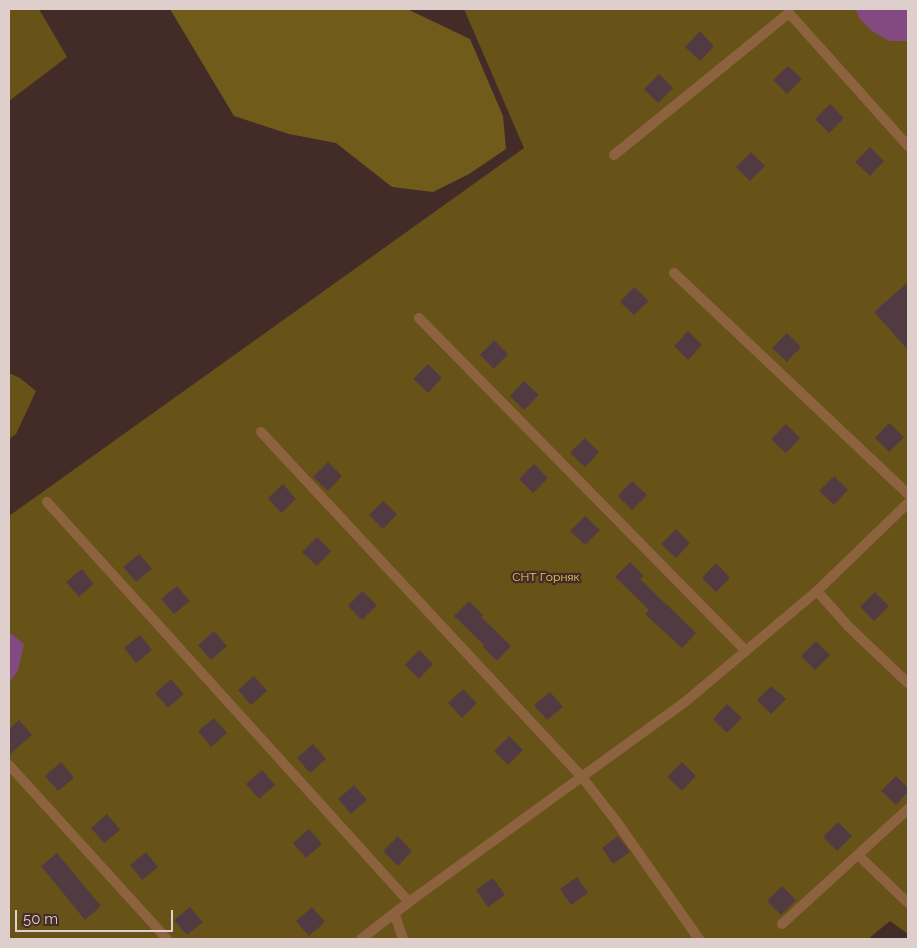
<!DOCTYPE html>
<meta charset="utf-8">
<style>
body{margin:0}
#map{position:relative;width:917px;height:948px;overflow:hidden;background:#432b28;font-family:Raleway,sans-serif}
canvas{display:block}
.frame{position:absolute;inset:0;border:10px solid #dfcfcc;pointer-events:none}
.scale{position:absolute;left:15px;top:910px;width:158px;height:22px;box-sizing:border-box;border:2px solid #dfcfcc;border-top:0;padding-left:6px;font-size:15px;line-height:18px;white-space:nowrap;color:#dfcfcc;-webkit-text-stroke:4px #432b28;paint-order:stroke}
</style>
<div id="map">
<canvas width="917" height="948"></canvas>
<div class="frame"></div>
<div class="scale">50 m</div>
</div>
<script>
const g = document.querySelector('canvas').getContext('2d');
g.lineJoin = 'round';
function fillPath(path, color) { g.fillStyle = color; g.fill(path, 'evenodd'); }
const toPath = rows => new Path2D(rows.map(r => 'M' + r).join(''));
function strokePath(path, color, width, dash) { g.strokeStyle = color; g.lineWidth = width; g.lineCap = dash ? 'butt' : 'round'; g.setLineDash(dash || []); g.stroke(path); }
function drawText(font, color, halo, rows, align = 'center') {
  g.font = font + ' Raleway,sans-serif'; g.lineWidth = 4.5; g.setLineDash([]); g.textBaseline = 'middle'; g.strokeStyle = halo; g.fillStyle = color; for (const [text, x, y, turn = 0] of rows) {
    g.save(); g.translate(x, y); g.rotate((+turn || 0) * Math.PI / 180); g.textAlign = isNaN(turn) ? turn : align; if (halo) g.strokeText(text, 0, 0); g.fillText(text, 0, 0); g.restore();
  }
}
const green = toPath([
 [9,9,39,9,67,57,9,101],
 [464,9,908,9,908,934,890,921,868,939,9,939,9,516,524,148],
 [9,373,20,378,36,391,16,434,9,439]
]);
const forest = toPath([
 [170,9,407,9,470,39,503,116,506,149,469,174,433,192,392,187,336,143,289,134,234,116]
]);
const water = toPath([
 [855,9,908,9,908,41,890,41,873,32,860,19],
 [9,632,24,644,18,670,9,683]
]);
const building = toPath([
 [700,31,714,46,700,61,685,47],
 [788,66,802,79,787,94,773,80],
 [659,74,673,88,658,103,644,89],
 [830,104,844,118,829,133,815,119],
 [870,147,884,161,870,176,855,162],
 [751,152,765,166,750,181,736,167],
 [908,282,908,350,874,312],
 [634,287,649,301,634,315,620,302],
 [688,331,702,345,688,360,674,346],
 [787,333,801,347,787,362,772,348],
 [494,340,508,354,494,369,480,355],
 [428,364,442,378,428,393,413,379],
 [524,381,539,395,524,410,510,396],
 [889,423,904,437,889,452,875,438],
 [786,424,800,438,786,453,771,439],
 [585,438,599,452,585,467,570,453],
 [328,462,342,476,328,491,313,477],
 [534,464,548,478,533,493,519,479],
 [834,476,848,490,834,505,819,491],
 [632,481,647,495,632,510,618,496],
 [283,484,296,499,281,513,268,498],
 [383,501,397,514,383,529,369,515],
 [585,516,600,530,585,545,570,531],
 [676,529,690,543,676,558,661,544],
 [317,537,331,551,317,566,302,552],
 [139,554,152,569,136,582,123,567],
 [630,562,644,576,640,579,696,633,682,648,645,614,649,610,615,577],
 [716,563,730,578,716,592,702,578],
 [82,569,94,584,79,597,66,582],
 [177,586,190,601,174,614,161,599],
 [362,591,377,605,362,620,348,606],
 [875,592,889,606,874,621,860,607],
 [469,601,483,615,481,617,511,646,497,661,483,647,484,645,454,616],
 [214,631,227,646,211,660,198,645],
 [140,635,152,650,136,663,124,648],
 [816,641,830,655,815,670,801,656],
 [419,650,433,664,419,679,405,665],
 [254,676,267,691,251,705,238,690],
 [171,679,184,694,168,708,155,693],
 [771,686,786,699,771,714,757,700],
 [463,689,477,703,462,718,448,703],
 [550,692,563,707,547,720,534,705],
 [727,704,742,718,727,733,713,719],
 [214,718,227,733,211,747,198,731],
 [19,720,32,735,9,755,9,729],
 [509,736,523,750,508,765,494,751],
 [313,744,326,759,310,773,297,758],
 [61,762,74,778,58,791,45,776],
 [682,762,696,776,682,791,667,777],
 [262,770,275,785,259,799,246,784],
 [896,776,908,788,908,792,896,805,881,791],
 [354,785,367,800,351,814,338,799],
 [107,814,120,830,104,843,91,828],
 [838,822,852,836,837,851,823,837],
 [309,829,322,844,306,858,293,843],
 [398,836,412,851,398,866,383,851],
 [618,836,630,852,613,864,602,848],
 [146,852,158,867,142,880,130,865],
 [57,853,101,906,85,920,41,866],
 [577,877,588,893,571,905,560,889],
 [493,878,505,895,488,907,476,890],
 [782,886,796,900,781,915,767,901],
 [190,907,203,922,187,935,174,920],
 [312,907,325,922,309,936,296,921]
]);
const service = toPath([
 [614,155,789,13,908,146],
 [674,273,908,494],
 [419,318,746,651],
 [261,432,582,777,616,821,699,939],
 [47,502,409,902],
 [817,591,848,626,908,683],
 [9,765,167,939],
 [858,855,908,903],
 [395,915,403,939],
 [782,924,908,809]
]);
const minor = toPath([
 [361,939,409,902,685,702,817,591,908,503]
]);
const parkNames = [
 ["СНТ Горняк",546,577]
];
fillPath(green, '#675318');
fillPath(forest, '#715b1b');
fillPath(water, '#824a81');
fillPath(building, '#523a42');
strokePath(service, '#8d623f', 10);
strokePath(minor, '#8d623f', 10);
drawText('12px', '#f0c858', '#432b28', parkNames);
</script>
